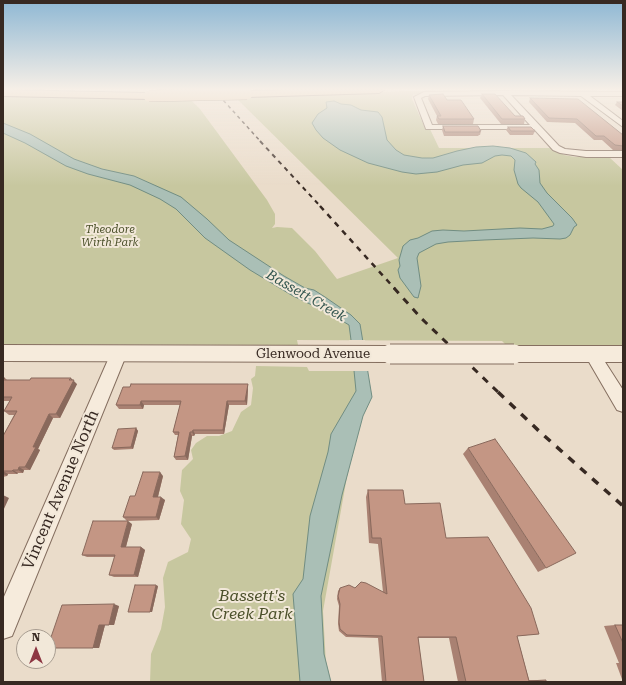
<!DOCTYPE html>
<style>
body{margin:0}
#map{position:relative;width:626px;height:685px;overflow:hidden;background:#eadcca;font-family:"Roboto Serif",serif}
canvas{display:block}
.frame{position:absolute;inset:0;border:4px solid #372922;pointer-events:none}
.north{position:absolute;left:16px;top:629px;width:40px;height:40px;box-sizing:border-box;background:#f2e8d9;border:1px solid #a79c90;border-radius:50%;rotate:0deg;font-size:11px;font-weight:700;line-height:16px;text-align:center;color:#372922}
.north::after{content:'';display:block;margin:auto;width:14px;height:18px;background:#8d3642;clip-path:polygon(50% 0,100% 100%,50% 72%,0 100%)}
</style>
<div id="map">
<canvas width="626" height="685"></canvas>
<div class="frame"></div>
<div class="north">N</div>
</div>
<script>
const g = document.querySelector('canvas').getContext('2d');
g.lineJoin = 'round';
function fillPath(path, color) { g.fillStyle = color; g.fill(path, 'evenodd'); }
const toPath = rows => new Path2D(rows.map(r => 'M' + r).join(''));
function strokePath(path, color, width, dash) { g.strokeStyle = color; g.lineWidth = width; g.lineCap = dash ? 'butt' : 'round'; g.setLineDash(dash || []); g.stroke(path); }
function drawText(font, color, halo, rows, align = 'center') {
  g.font = font + ' "Roboto Serif",serif'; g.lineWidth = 4; g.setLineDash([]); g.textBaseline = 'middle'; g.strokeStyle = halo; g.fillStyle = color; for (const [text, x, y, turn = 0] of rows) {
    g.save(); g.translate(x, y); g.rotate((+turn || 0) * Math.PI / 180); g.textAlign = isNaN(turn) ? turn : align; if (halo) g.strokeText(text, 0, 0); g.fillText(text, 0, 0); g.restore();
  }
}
const green = toPath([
 [3,90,45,90,37,97,190,99,200,109,267,200,275,214,275,224,272,228,277,227,292,228,315,251,337,279,398,258,236,98,401,91,508,90,509,91,422,93,413,95,412,99,425,128,430,129,439,148,552,148,564,155,575,157,609,157,623,170,623,345,506,345,502,341,297,340,298,345,3,344],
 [256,366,307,367,309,371,364,371,368,396,348,471,323,611,327,682,150,682,151,654,161,629,165,607,163,578,168,562,188,552,191,539,181,524,184,500,180,491,182,470,193,459,191,450,196,443,207,436,219,436,232,431,241,412,251,405,253,388,251,379,255,376]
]);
const water = toPath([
 [334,101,341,104,351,105,361,110,378,112,382,117,387,140,396,150,404,155,422,158,433,158,457,151,476,147,493,146,510,148,526,153,536,162,535,164,539,170,540,183,547,193,572,218,577,225,574,227,570,235,566,238,560,239,533,238,484,240,448,242,436,244,419,253,417,258,421,286,418,298,414,297,400,278,398,270,400,266,399,260,403,246,410,240,418,238,432,231,443,230,464,231,520,228,542,229,553,226,554,224,538,202,521,188,518,184,514,170,515,160,511,156,502,155,495,156,482,163,463,165,437,172,416,174,402,172,368,163,340,150,323,138,316,130,312,123,318,114,327,108,326,102,334,101],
 [3,123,30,134,74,159,102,169,134,176,181,197,207,219,229,240,284,276,305,288,314,290,325,297,351,315,360,324,372,397,363,416,342,495,321,596,324,654,331,682,300,682,293,594,303,579,310,516,328,452,331,434,356,391,351,340,349,325,331,314,293,296,250,270,205,238,176,209,160,199,130,185,88,174,66,166,25,143,3,133,3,123]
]);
const pier = toPath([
 [349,340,365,340,369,371,352,371]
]);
const minor = toPath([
 [505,91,623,92,623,96,590,96,623,121,623,127,581,96,511,95,559,146,565,149,586,151,623,151,623,157,586,157,560,153,553,150,534,129,426,129,414,97,424,92,505,91],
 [503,95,530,125,432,125,421,98,425,96,503,95],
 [119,347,124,349,127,353,12,636,3,639,3,599,111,353,114,349,119,347],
 [593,349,598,351,623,390,623,412,617,410,585,355,588,351,593,349]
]);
const tertiary = toPath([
 [3,345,390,346,397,349,400,354,397,359,390,362,3,361,3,345],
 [514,346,623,346,623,362,514,362,507,359,504,354,507,349,514,346]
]);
const primary = toPath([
 [3,90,149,93,154,96,149,99,3,96,3,90],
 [290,90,384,90,379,93,247,97,242,94,247,91,290,90]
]);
const railFar4 = toPath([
 [214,90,261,142]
]);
const railFar3 = toPath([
 [260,141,321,207]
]);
const railFar2 = toPath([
 [320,206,395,289]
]);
const railFar1 = toPath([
 [394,288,421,318,499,393]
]);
const rail = toPath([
 [498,392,540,432,623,506]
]);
const tertiaryBridge = toPath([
 [390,354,514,354]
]);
const primaryBridge = toPath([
 [149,96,247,94]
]);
const wall = toPath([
 [482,94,515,116,525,119,524,124,501,124,480,98],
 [429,95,447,100,474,119,473,124,438,124,436,120,437,116,428,99],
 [530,98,623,135,623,150,613,150,602,140,594,140,575,123,547,122,529,102],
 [617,102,623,102,623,111,615,105],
 [443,126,481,131,480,135,479,135,478,136,444,136,442,130],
 [508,127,535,131,533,135,510,135,506,130],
 [3,378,5,378,7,380,77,384,60,418,53,418,38,449,40,450,30,470,24,470,23,473,18,473,17,474,8,474,7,476,3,477,3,436,14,415,9,415,4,411,10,401,3,401],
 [248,384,248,388,247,405,229,405,224,434,195,434,194,436,192,436,188,460,176,460,174,457,178,435,175,435,173,432,180,405,144,405,143,409,119,409,116,405],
 [136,428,138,431,133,449,114,450,112,448],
 [468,448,546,568,538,572,463,454],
 [163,476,158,497,165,500,159,520,127,521,123,517,135,496],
 [368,490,405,504,446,538,539,634,517,636,529,680,546,680,546,682,458,682,449,638,418,638,424,682,382,682,378,638,346,637,339,631,338,624,339,606,337,599,338,591,340,588,355,588,383,592,378,544,369,543,366,497],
 [132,524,126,547,141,547,145,550,138,577,114,577,109,575,115,557,87,557,82,555],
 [158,586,152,612,128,612],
 [119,606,114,625,105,625,99,648,48,648],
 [615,625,623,625,623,682,616,663,619,663,604,626]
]);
const shadedWall = toPath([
 [71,378,77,384,60,418,56,414],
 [248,384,248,388,247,405,245,401],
 [141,401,144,405,143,409,140,405],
 [227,401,229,405,224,434,223,430],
 [49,414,53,418,38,449,40,450,30,470,25,467,33,447],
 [136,428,138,431,133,449,131,447],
 [193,430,195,434,194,436,192,432],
 [190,432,192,436,188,460,185,456],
 [19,467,24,470,23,473,18,470],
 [13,470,18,473,17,474,12,471],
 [3,471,8,474,7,476,3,474],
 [160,472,163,476,157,500,153,497],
 [3,495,9,498,3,511],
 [161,497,165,500,159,520,156,517],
 [128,521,132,524,125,550,121,547],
 [141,547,145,550,138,577,134,575],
 [156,585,158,586,152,612,150,612],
 [114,604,119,606,114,625,109,625],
 [99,625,105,625,99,648,93,648]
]);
const building = toPath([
 [443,94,447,100,461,100,474,119,439,119,437,116,441,116,429,95,443,94],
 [482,94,495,94,515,116,523,116,525,119,502,119,482,94],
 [530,98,578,99,623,135,623,146,615,145,604,136,596,136,577,119,549,118,530,98],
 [617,102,623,102,623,106,617,102],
 [443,126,478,126,481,131,479,131,480,132,445,132,443,126],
 [508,127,531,127,535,131,511,131,508,127],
 [3,378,5,378,3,380,30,380,31,378,71,378,69,380,74,380,56,414,49,414,33,447,36,447,25,467,19,467,18,470,13,470,12,471,3,471,3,436,17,411,4,411,12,397,3,397,3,378],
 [131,384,248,384,245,401,227,401,223,430,193,430,192,432,190,432,185,456,174,457,179,432,173,432,181,401,141,401,140,405,116,405,123,387,130,387,131,384],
 [136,428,131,447,112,448,118,429,136,428],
 [495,439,576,553,546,568,468,448,495,439],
 [143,472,160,472,153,497,161,497,156,517,123,517,130,496,135,496,143,472],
 [368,490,403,490,405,504,440,503,446,538,488,537,531,608,539,634,517,636,529,681,546,680,546,682,466,682,456,637,418,637,424,682,386,682,382,636,347,635,340,629,339,622,340,604,338,596,340,588,349,585,355,588,361,582,366,583,387,594,381,538,372,538,368,490],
 [93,521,128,521,121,547,141,547,134,575,109,575,115,555,82,555,93,521],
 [135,585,156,585,150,612,128,612,135,585],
 [114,604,109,625,99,625,93,648,48,648,48,646,62,605,114,604],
 [615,625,623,625,623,643,615,625]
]);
const farParknames = [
 ["Theodore",110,230],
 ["Wirth Park",110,243]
];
const streetNames = [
 ["Glenwood Avenue",313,354]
];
const waterNames = [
 ["Bassett Creek",306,296,30]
];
const nearStreetnames = [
 ["Vincent Avenue North",61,490,-67]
];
const nearParknames = [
 ["Bassett's",252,596],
 ["Creek Park",252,614]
];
fillPath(green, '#c7c79f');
fillPath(water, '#aabfb6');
strokePath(water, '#718d82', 1);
fillPath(pier, '#eadcca');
strokePath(minor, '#856f60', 2);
strokePath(tertiary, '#856f60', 2);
strokePath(primary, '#533e33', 2);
fillPath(minor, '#f6ebdc');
fillPath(tertiary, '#f6ebdc');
fillPath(primary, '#e8cca6');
strokePath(railFar4, '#372922', 1.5, [3.5, 3.5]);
strokePath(railFar3, '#372922', 2, [4.5, 4.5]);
strokePath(railFar2, '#372922', 2.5, [5.5, 5.5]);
strokePath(railFar1, '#372922', 3, [7, 7]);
strokePath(rail, '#372922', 3.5, [8, 8]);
strokePath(tertiaryBridge, '#856f60', 21, []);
strokePath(primaryBridge, '#533e33', 12, []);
strokePath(tertiaryBridge, '#f6ebdc', 19);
strokePath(primaryBridge, '#e8cca6', 11);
fillPath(wall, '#a98172');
fillPath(shadedWall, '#89695c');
fillPath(building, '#c49684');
strokePath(building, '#89695c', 1);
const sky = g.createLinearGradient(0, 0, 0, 186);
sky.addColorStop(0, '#8fb8d4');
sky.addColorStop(0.48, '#f6efe7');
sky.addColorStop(1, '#f6efe700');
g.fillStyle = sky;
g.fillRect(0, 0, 626, 186);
drawText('italic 11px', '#4c512b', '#f2e8d9', farParknames);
drawText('13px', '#372922', '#f2e8d9', streetNames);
drawText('italic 14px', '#33554f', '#f2e8d9', waterNames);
drawText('16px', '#372922', '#f2e8d9', nearStreetnames);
drawText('italic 16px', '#4c512b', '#f2e8d9', nearParknames);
</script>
